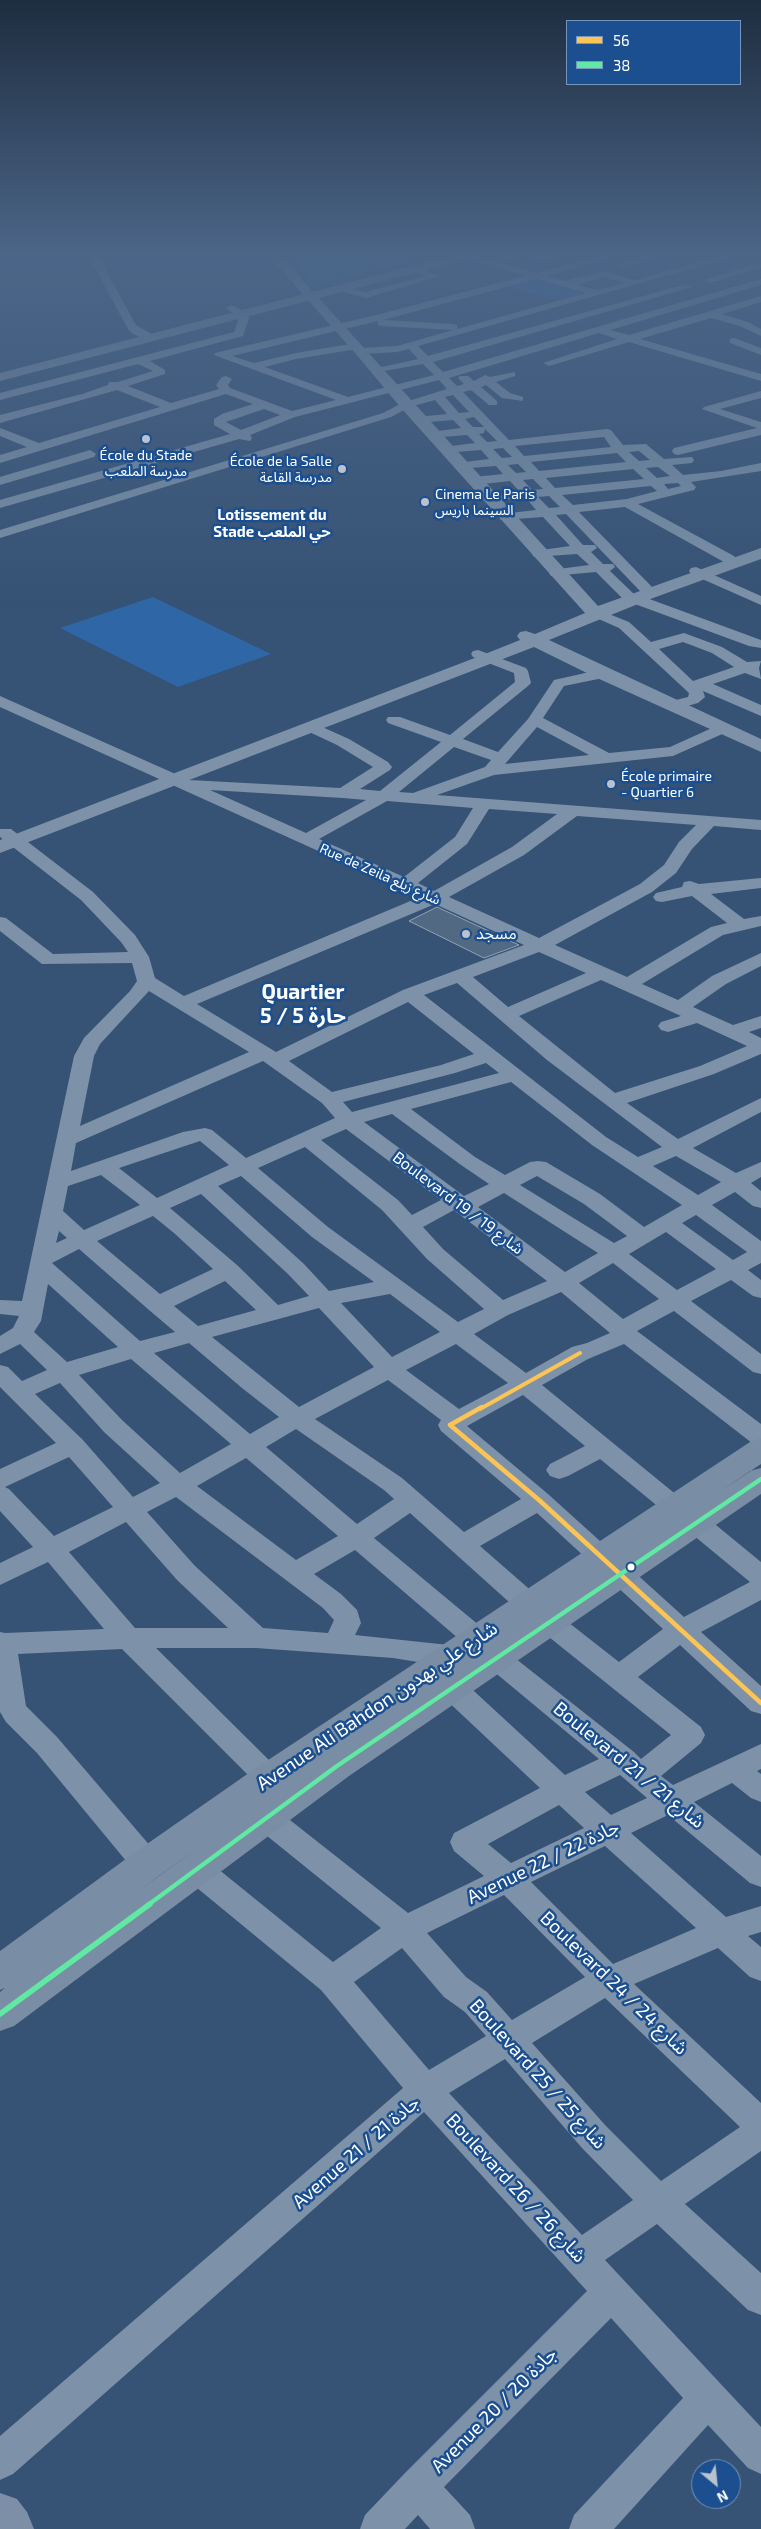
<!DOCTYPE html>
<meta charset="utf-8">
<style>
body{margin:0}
#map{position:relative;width:761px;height:2529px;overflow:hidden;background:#365274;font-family:"Exo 2",sans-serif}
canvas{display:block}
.legend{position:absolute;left:566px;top:20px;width:175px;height:65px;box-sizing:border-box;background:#1b4f8f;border:1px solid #7695bc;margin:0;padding:6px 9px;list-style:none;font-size:15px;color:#fff}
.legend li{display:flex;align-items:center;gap:10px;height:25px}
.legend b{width:25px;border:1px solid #7695bc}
.north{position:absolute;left:691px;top:2459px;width:50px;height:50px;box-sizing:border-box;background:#1b4f8f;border:1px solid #7695bc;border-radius:50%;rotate:152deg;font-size:14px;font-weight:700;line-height:20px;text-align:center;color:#fff}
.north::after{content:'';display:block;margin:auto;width:18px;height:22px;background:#b9c2ce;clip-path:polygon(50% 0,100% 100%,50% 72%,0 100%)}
</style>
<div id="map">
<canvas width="761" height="2529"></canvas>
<ul class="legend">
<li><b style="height:6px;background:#fcc553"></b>56</li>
<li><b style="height:6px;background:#60e9a3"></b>38</li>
</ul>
<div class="north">N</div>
</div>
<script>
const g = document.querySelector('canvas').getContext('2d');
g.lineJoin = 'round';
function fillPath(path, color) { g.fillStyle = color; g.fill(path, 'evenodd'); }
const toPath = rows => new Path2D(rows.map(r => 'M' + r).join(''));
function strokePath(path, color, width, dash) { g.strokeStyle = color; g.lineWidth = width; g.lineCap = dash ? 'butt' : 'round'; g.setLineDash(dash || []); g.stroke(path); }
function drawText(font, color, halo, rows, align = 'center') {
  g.font = font + ' "Exo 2","Noto Sans Arabic",sans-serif'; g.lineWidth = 5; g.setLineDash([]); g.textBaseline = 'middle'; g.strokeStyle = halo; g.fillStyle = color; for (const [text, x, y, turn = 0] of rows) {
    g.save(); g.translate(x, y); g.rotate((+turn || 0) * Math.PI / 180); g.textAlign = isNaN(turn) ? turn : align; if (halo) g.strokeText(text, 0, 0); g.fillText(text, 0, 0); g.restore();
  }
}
const green = toPath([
 [286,253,441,253,328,282,309,280],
 [535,279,586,294,562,300,549,299,507,287],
 [153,597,271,654,178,687,60,628]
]);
const building = toPath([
 [437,907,519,945,484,958,409,921,437,907]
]);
const minor = toPath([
 [81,253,92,253,99,258,136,325,155,336,155,340,147,340,133,334,128,329,92,262,81,253],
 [450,253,465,253,488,259,512,253,534,253,545,256,561,253,575,254,545,262,523,256,499,262,536,273,611,253,627,253,547,276,566,281,604,271,635,280,732,253,747,253,418,346,428,356,683,285,692,287,433,362,443,372,761,279,761,285,610,330,629,335,761,296,761,302,722,314,748,322,761,329,761,336,740,326,711,318,640,339,761,374,761,381,629,342,549,366,543,363,617,339,599,333,449,378,457,386,464,384,458,378,460,376,468,376,474,381,485,375,490,377,515,372,515,376,496,382,510,393,523,397,523,401,502,398,486,385,481,387,497,401,497,405,489,405,471,390,463,392,509,440,607,429,611,430,623,445,646,444,664,459,692,457,694,460,692,463,672,465,683,475,721,471,761,463,761,471,691,482,696,487,694,490,638,504,734,556,736,559,734,562,724,562,625,507,579,512,652,587,654,594,652,597,644,597,761,640,761,648,749,646,624,600,596,572,551,576,549,573,551,570,589,565,577,554,534,557,532,554,534,551,570,546,543,517,501,520,499,517,501,514,536,510,526,498,484,501,483,498,484,495,519,491,510,481,474,485,468,481,474,477,503,474,496,466,456,469,454,466,456,463,489,459,481,450,443,453,441,450,443,447,475,443,467,435,430,438,430,432,461,428,453,420,417,423,417,417,447,414,435,400,410,407,391,417,0,538,0,530,383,413,402,403,447,389,439,380,295,417,250,435,252,438,250,441,239,439,0,508,0,500,230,434,214,425,214,419,222,414,253,404,226,394,0,463,0,455,27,447,0,436,0,428,39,443,160,407,117,390,0,423,0,415,82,394,108,385,109,382,118,382,153,371,138,364,0,400,0,393,234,332,239,318,226,308,231,305,246,312,249,318,243,336,150,361,165,370,165,374,128,386,171,403,219,389,216,385,222,377,226,376,232,379,228,385,230,388,292,411,336,400,214,355,215,353,376,315,525,276,450,253],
 [604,277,624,283,597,290,577,285,604,277],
 [536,279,586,293,457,329,457,325,453,324,383,320,536,279],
 [378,321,378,325,382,326,453,330,397,346,360,348,360,344,356,343,296,353,254,363,232,356,378,321],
 [357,349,357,353,361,354,397,352,409,349,418,359,373,369,373,373,423,364,434,375,348,397,265,367,296,359,357,349],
 [453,395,469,412,459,413,445,397,453,395],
 [264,409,280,415,241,430,226,422,264,409],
 [473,417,474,417,484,427,473,427,465,419,473,417],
 [485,429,497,441,487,442,479,434,484,433,485,429],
 [604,437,611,447,524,456,515,446,604,437],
 [503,448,512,457,502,458,493,449,503,448],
 [639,451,650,460,639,461,629,452,639,451],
 [617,453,626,462,539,471,531,462,617,453],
 [518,464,526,472,516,473,508,465,518,464],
 [658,467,670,476,657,478,646,468,658,467],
 [633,469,644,479,555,488,546,478,633,469],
 [533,479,543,489,532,490,523,480,533,479],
 [678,483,681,486,668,489,664,484,678,483],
 [651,486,657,491,627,499,573,505,562,495,651,486],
 [549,496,560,507,549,508,538,497,549,496],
 [566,514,640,591,642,597,635,595,610,571,615,567,613,564,603,564,591,552,597,548,595,545,583,545,556,515,566,514],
 [654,253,669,253,621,268,616,265,654,253],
 [761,262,761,268,710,283,705,280,761,262],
 [414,266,440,276,366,298,333,289,338,286,366,292,425,276,410,271,410,267,414,266],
 [734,338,761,348,761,355,730,343,730,339,734,338],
 [761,391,761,398,720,409,761,422,761,435,678,455,674,454,672,451,674,448,757,428,702,409,704,407,761,391],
 [90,450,96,454,94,457,0,485,0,477,90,450],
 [696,567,761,596,761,605,691,574,689,571,691,568,696,567],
 [599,610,629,622,651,642,684,633,722,647,747,662,761,661,759,668,761,679,745,673,713,684,761,705,761,716,703,691,705,697,698,703,673,710,668,708,665,705,668,702,688,697,689,693,619,628,594,617,592,614,594,611,599,610],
 [683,642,712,653,734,667,693,681,659,649,683,642],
 [478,650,526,668,528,671,531,683,528,686,463,739,498,752,528,719,554,680,603,669,608,671,611,674,608,677,564,686,543,718,609,753,670,747,723,723,731,728,729,731,673,756,494,775,437,795,761,820,761,830,714,826,692,849,676,873,652,892,555,945,627,977,711,927,727,923,692,896,662,902,656,901,653,897,656,893,682,887,684,882,690,881,699,884,761,878,761,888,711,894,744,919,761,916,761,926,723,935,642,984,678,1000,712,976,761,953,761,966,726,984,693,1007,733,1025,761,1016,761,1028,749,1032,761,1038,761,1054,714,1074,627,1103,678,1139,761,1098,761,1112,693,1148,736,1173,761,1162,761,1177,751,1183,761,1191,761,1208,753,1206,735,1192,712,1205,761,1241,761,1263,748,1270,761,1280,761,1298,753,1296,731,1280,691,1301,761,1354,761,1374,753,1372,674,1311,637,1331,761,1424,761,1446,752,1443,624,1344,588,1359,542,1385,684,1501,688,1507,684,1513,675,1516,666,1513,600,1459,568,1476,559,1479,550,1476,546,1470,550,1464,585,1446,523,1395,467,1426,548,1494,684,1617,750,1582,687,1530,683,1523,687,1516,696,1514,705,1516,761,1562,761,1600,701,1632,761,1686,761,1714,751,1711,680,1645,638,1677,701,1727,705,1735,701,1743,661,1776,673,1785,761,1744,761,1769,757,1771,761,1774,761,1802,751,1798,732,1783,694,1802,761,1856,761,1887,750,1883,668,1815,631,1833,726,1917,761,1906,761,1932,748,1936,761,1947,761,1981,750,1977,718,1948,634,1984,761,2103,761,2151,685,2204,761,2273,761,2315,748,2310,657,2224,605,2260,761,2427,761,2474,748,2468,708,2425,614,2529,569,2529,574,2515,683,2398,611,2318,444,2487,470,2515,475,2529,430,2529,418,2515,405,2529,360,2529,365,2515,405,2473,587,2291,424,2112,13,2474,0,2480,0,2436,403,2088,321,1990,185,1878,181,1869,185,1860,196,1856,207,1860,333,1962,381,1928,256,1827,251,1818,256,1809,266,1806,276,1809,408,1913,484,1876,454,1851,450,1842,454,1833,540,1788,442,1696,438,1688,442,1680,452,1677,462,1680,565,1775,599,1759,486,1665,482,1658,486,1651,496,1647,506,1651,634,1752,641,1759,671,1735,539,1629,410,1513,374,1538,486,1631,490,1638,486,1645,476,1648,466,1645,355,1550,314,1574,341,1594,357,1610,361,1623,355,1635,449,1645,459,1649,463,1656,459,1663,449,1667,393,1658,256,1648,156,1648,279,1770,283,1778,279,1786,269,1790,259,1786,122,1649,18,1654,26,1706,57,1737,158,1855,162,1864,158,1873,147,1877,136,1873,37,1753,6,1722,0,1712,0,1632,5,1633,104,1629,48,1562,0,1585,0,1563,33,1547,0,1511,0,1469,56,1443,0,1387,0,1365,8,1367,22,1381,47,1370,20,1344,0,1354,0,1336,13,1328,19,1316,0,1314,0,1300,22,1301,74,1056,84,1038,130,991,137,981,132,963,42,964,0,931,0,917,6,918,53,954,128,952,121,942,81,900,0,837,0,829,11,829,93,892,135,935,149,957,155,978,184,996,420,897,0,707,0,696,189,780,340,788,373,767,337,745,305,730,303,727,305,724,311,722,349,739,388,762,392,767,390,770,360,789,380,791,441,742,388,723,386,720,388,717,400,717,450,735,515,682,514,673,473,657,471,654,473,651,478,650],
 [537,727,589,755,505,764,537,727],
 [454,747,491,760,485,767,413,793,399,792,454,747],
 [210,790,343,798,366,800,306,833,210,790],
 [387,801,473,808,455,837,404,877,319,839,387,801],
 [489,809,557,814,512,847,434,891,418,883,467,844,489,809],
 [577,816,696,825,679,842,664,865,640,884,539,938,449,897,524,855,577,816],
 [435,904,524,945,403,990,276,1052,197,1004,435,904],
 [539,952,586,973,508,1007,473,977,539,952],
 [601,980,681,1016,661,1022,658,1026,661,1030,668,1032,697,1023,747,1046,700,1066,615,1093,519,1016,601,980],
 [457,983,547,1060,662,1147,638,1157,606,1137,424,995,457,983],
 [149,991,249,1052,80,1126,94,1056,100,1044,149,991],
 [408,1002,474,1054,441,1065,332,1092,289,1061,408,1002],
 [263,1061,322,1103,335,1118,246,1158,212,1130,205,1128,183,1132,71,1171,76,1143,263,1061],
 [486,1063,499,1073,352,1112,343,1102,455,1073,486,1063],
 [511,1082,592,1145,682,1205,644,1227,600,1194,546,1162,538,1161,530,1162,505,1175,475,1157,411,1109,511,1082],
 [392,1114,461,1165,489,1184,464,1196,364,1122,392,1114],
 [346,1129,441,1200,412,1215,398,1200,321,1140,346,1129],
 [200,1141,229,1165,157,1198,119,1168,200,1141],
 [305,1147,382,1210,427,1259,484,1309,458,1322,328,1227,258,1168,305,1147],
 [676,1156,721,1182,698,1195,653,1166,676,1156],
 [101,1175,140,1205,84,1230,63,1211,68,1186,101,1175],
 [241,1176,312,1237,374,1282,329,1291,304,1264,218,1186,241,1176],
 [537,1176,584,1204,627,1236,614,1243,520,1185,537,1176],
 [504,1193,598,1253,565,1272,478,1207,504,1193],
 [201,1194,288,1274,309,1296,278,1305,237,1265,170,1208,201,1194],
 [454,1210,455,1211,547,1281,503,1300,443,1249,423,1227,454,1210],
 [696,1215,747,1252,733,1260,682,1223,696,1215],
 [153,1216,174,1233,213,1269,160,1294,97,1241,153,1216],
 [59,1231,67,1238,56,1243,59,1231],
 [666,1232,716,1269,677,1290,629,1254,666,1232],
 [79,1249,149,1310,175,1332,140,1341,52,1263,79,1249],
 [613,1263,659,1299,623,1319,579,1283,613,1263],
 [225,1281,256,1310,198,1326,174,1306,225,1281],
 [48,1284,118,1347,67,1362,34,1332,41,1321,48,1284],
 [561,1292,610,1333,587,1343,572,1347,526,1373,474,1334,508,1315,561,1292],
 [390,1294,440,1332,392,1357,341,1303,390,1294],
 [319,1308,374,1367,299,1407,212,1337,319,1308],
 [189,1343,242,1388,279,1417,250,1434,154,1353,189,1343],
 [456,1344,508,1383,459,1409,406,1370,456,1344],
 [131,1359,231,1444,180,1473,122,1420,79,1375,131,1359],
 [388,1380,441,1420,438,1425,441,1431,521,1499,464,1532,402,1478,315,1419,388,1380],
 [60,1383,104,1432,160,1483,133,1497,82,1439,35,1394,60,1383],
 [296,1429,384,1490,394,1499,357,1524,266,1447,296,1429],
 [69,1457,113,1507,54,1536,9,1489,5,1487,69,1457],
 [246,1458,338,1536,296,1560,197,1486,246,1458],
 [176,1497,323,1608,334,1620,328,1633,263,1628,195,1566,147,1512,176,1497],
 [537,1513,663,1629,619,1662,559,1615,480,1546,537,1513],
 [126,1522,177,1580,228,1628,135,1628,69,1552,126,1522],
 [620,1775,647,1798,611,1815,585,1792,620,1775],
 [559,1805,584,1828,511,1863,488,1844,559,1805],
 [605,1846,696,1928,613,1964,531,1882,605,1846],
 [504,1895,585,1977,512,2020,487,1992,466,1977,427,1933,504,1895],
 [402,1948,444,1997,465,2012,486,2036,429,2070,354,1982,402,1948],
 [605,1998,740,2127,661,2181,606,2126,532,2043,605,1998],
 [505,2059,582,2148,633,2200,582,2235,449,2093,505,2059]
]);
const tertiary = toPath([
 [266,253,278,253,598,606,761,548,761,559,653,598,549,640,761,739,761,752,597,678,534,647,0,853,0,840,485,654,520,640,517,636,520,632,526,631,535,634,585,613,401,408,356,354,266,253]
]);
const secondary = toPath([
 [462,253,482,253,480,256,0,381,0,373,462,253],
 [761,1438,761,1464,721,1491,750,1471,761,1468,761,1494,349,1776,14,2026,0,2031,0,1992,5,1988,0,1990,0,1951,134,1853,256,1768,750,1442,761,1438],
 [199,1847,141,1889,160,1875,199,1847]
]);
const primary = toPath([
 [0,2493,17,2499,27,2512,34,2529,0,2529,0,2493]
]);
const bus1Far1 = toPath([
 [480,1409,580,1353]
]);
const bus1 = toPath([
 [482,1407,450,1425,539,1500,761,1703]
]);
const bus2Far1 = toPath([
 [148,1905,337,1766,761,1479]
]);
const bus2 = toPath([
 [0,2014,150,1904]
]);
const markers = [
 [146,439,5,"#b9c2ce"],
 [342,469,5,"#b9c2ce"],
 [425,502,5,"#b9c2ce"],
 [611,784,5,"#b9c2ce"],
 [466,934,5,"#b9c2ce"],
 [631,1567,4.5,"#fff"]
];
const farPoinames = [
 ["École du Stade",146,455,"center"],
 ["مدرسة الملعب",146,471,"center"],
 ["École de la Salle",332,461,"right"],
 ["مدرسة القاعة",332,477,"right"],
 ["Cinema Le Paris",435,494],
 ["السينما باريس",435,510],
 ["École primaire",621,776],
 ["- Quartier 6",621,792]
];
const farStreetnames = [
 ["Rue de Zeila شارع زيلع",380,874,24]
];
const farNeighbourhoodnames = [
 ["Lotissement du",272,515],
 ["Stade حي الملعب",272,532]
];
const poiNames = [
 ["مسجد",476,934]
];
const streetNames = [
 ["Boulevard 19 / شارع 19",458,1203,37]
];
const nearStreetnames = [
 ["Avenue Ali Bahdon شارع علي بهدون",377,1706,-34],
 ["Boulevard 21 / شارع 21",629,1765,39],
 ["Avenue 22 / جادة 22",543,1862,-26],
 ["Boulevard 24 / شارع 24",614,1983,44],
 ["Boulevard 25 / شارع 25",538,2074,48],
 ["Avenue 21 / جادة 21",356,2152,-41],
 ["Boulevard 26 / شارع 26",516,2188,47],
 ["Avenue 20 / جادة 20",494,2410,-45]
];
const districtNames = [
 ["Quartier",303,992],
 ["5 / حارة 5",303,1016]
];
fillPath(green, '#2f66a5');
fillPath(building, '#526984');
strokePath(building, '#92a2b6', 1);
fillPath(minor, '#7d92a8');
fillPath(tertiary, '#7d92a8');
fillPath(secondary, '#798da4');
fillPath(primary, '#7d8ea7');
strokePath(bus1Far1, '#fcc553', 4);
strokePath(bus1, '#fcc553', 4.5);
strokePath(bus2Far1, '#60e9a3', 4.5);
strokePath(bus2, '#60e9a3', 5.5);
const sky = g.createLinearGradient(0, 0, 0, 607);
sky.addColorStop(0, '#1e2d40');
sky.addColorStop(0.42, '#4c6688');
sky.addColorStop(1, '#4c668800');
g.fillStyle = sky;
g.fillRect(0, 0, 761, 607);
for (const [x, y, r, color] of markers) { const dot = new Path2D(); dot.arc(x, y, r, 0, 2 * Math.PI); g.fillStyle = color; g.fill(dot); strokePath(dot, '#1b4f8f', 2); }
drawText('14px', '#fff', '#1b4f8f', farPoinames, 'left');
drawText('14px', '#fff', '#1b4f8f', farStreetnames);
drawText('bold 15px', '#fff', '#1b4f8f', farNeighbourhoodnames);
drawText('16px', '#fff', '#1b4f8f', poiNames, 'left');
drawText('16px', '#fff', '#1b4f8f', streetNames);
drawText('19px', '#fff', '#1b4f8f', nearStreetnames);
drawText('bold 21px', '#fff', '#1b4f8f', districtNames);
</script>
